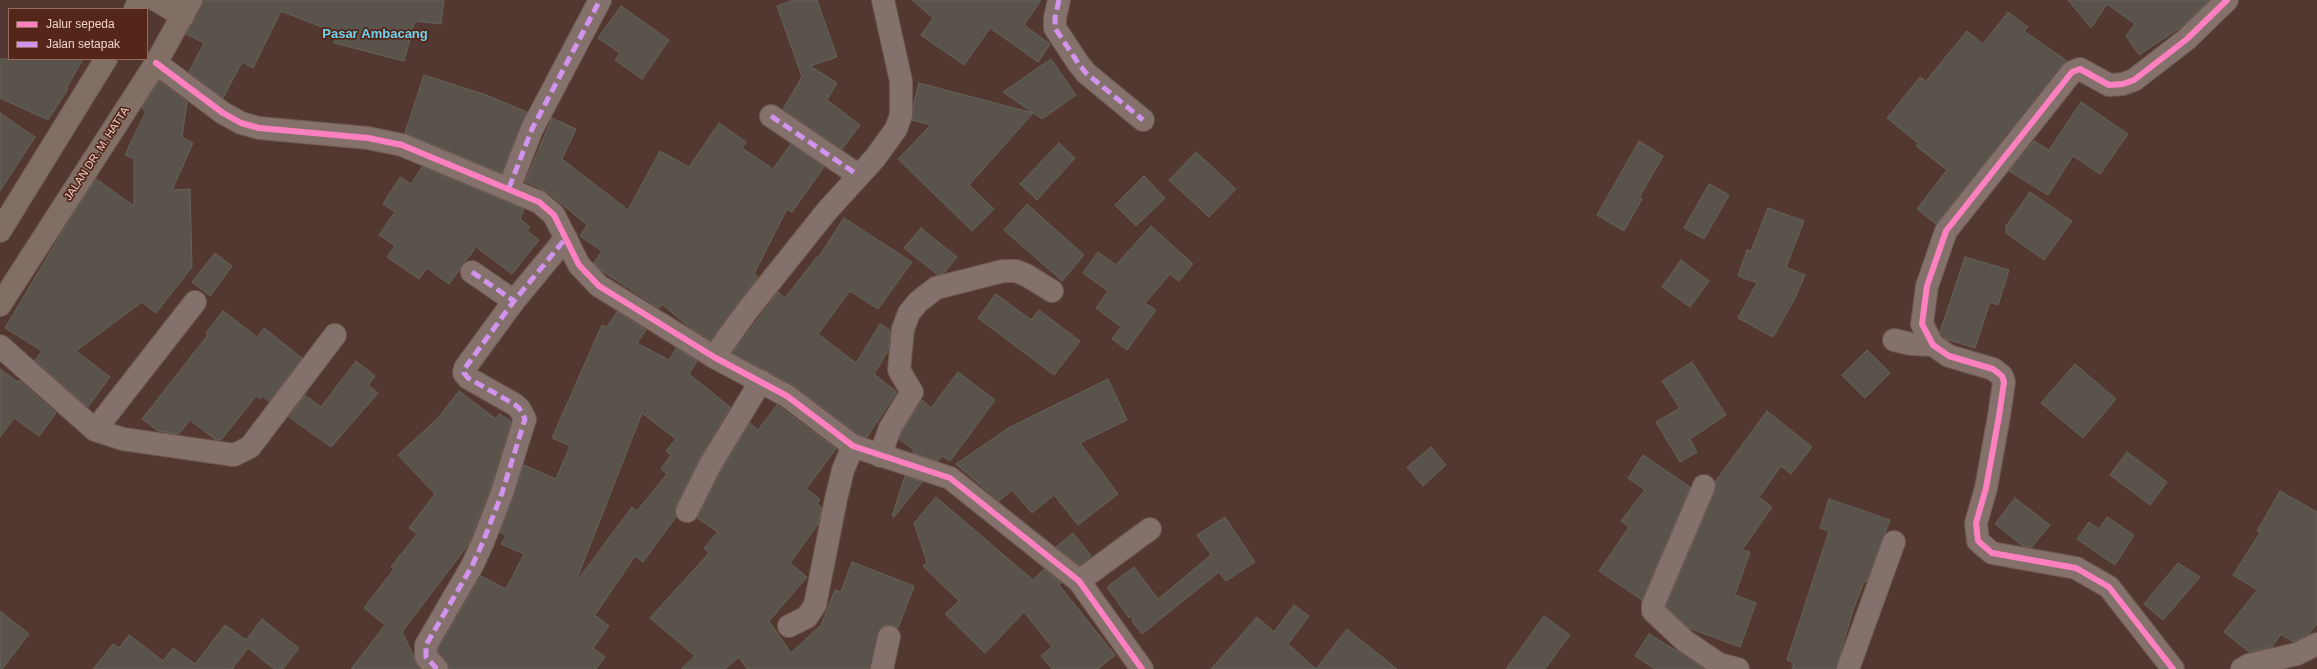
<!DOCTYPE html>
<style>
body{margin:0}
#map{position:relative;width:2317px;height:669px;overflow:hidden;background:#523831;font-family:Arial,sans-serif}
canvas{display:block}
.legend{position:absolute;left:8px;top:8px;width:140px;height:52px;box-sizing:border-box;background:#532619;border:1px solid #936b60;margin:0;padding:5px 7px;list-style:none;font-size:12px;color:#f2d3cb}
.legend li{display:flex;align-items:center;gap:8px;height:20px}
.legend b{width:20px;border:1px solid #936b60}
</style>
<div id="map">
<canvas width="2317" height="669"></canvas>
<ul class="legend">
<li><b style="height:5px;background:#ff80c0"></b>Jalur sepeda</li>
<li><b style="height:5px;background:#d193ec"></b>Jalan setapak</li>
</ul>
</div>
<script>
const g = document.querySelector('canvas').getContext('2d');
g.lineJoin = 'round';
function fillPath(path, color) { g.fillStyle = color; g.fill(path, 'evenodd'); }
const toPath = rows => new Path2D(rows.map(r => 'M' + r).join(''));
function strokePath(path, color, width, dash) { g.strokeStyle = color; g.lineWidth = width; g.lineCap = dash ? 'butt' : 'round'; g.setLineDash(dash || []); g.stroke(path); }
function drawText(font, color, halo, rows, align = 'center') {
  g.font = font + ' Arial,sans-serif'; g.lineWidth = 3.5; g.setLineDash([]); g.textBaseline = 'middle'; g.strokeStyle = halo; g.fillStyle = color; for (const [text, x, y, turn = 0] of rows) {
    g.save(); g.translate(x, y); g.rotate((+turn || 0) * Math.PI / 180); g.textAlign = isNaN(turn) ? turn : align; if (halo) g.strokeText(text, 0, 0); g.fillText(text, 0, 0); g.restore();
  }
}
const building = toPath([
 [203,0,444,0,441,24,415,21,404,61,334,43,337,33,281,11,253,68,242,62,223,98,189,72,204,43,186,34,203,0],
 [793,0,817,0,837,57,810,66,837,83,827,100,860,125,842,149,783,109,802,77,777,6,793,0],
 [912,0,1041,0,1024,25,1050,44,1038,62,990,28,964,65,921,35,933,18,912,0],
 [2068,0,2209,0,2184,25,2139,55,2126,36,2135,24,2107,4,2091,28,2068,0],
 [621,6,669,40,642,79,615,60,620,53,598,38,621,6],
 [2008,12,2028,27,2024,31,2067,61,1936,224,1917,209,1947,170,1916,146,1918,143,1887,118,1920,77,1926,81,1967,31,1983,44,2008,12],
 [0,59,83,59,66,89,68,89,48,120,0,98,0,59],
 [1051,59,1076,95,1042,119,1003,92,1051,59],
 [424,75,486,95,527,112,501,173,405,133,424,75],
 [159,81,187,102,182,137,193,143,172,190,190,189,192,267,156,313,142,302,76,351,110,377,88,407,35,360,42,351,5,328,61,234,96,179,134,206,134,159,125,155,146,111,142,108,159,81],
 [919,83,1033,113,969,185,994,209,972,231,898,159,931,125,912,120,914,102,919,83],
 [2081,102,2128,134,2100,174,2073,156,2048,195,2009,171,2034,141,2049,150,2081,102],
 [0,113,35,137,0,191,0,113],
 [552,118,576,129,562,159,628,210,660,151,689,167,719,123,746,142,742,148,773,169,791,144,824,167,792,212,787,209,754,274,758,277,711,340,689,327,662,304,659,308,602,271,594,263,602,251,580,236,587,225,547,192,536,186,525,182,552,118],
 [1639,141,1663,156,1639,198,1642,199,1624,231,1597,215,1639,141],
 [1059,143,1075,158,1037,200,1020,184,1059,143],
 [1196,152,1236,189,1209,217,1169,180,1196,152],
 [422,167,524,209,520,219,530,227,527,231,539,240,512,274,476,247,449,284,427,268,419,279,387,257,395,246,379,235,395,212,383,204,400,177,411,184,422,167],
 [1144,176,1165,198,1136,226,1115,205,1144,176],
 [1709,184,1729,195,1704,239,1684,228,1709,184],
 [2030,192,2072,221,2044,260,2006,233,2006,226,2030,192],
 [1027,204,1084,255,1062,281,1004,230,1027,204],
 [1768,208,1804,221,1786,267,1805,275,1794,300,1773,337,1738,318,1757,283,1738,276,1747,250,1751,251,1768,208],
 [844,218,912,262,878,309,850,291,818,334,856,363,880,324,890,330,888,351,874,374,897,392,867,437,859,435,793,385,732,353,778,292,785,298,817,257,818,258,844,218],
 [1151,226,1193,264,1179,281,1170,274,1145,303,1156,310,1127,350,1112,339,1121,327,1096,308,1108,291,1083,273,1098,252,1116,265,1151,226],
 [921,228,957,257,944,273,938,275,904,248,921,228],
 [215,253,232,266,210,296,192,282,215,253],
 [1965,257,2009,270,1998,305,1990,302,1975,348,1946,339,1940,332,1965,257],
 [1681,260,1709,281,1690,307,1662,287,1681,260],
 [996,294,1031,320,1039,310,1080,341,1054,375,978,318,996,294],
 [223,311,257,337,264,328,302,358,269,401,262,396,260,399,256,396,221,440,216,440,190,420,179,434,158,431,142,419,208,335,206,333,223,311],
 [617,312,646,330,637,343,669,360,676,348,697,361,689,374,730,407,699,459,676,505,676,517,643,562,635,556,595,615,609,626,593,648,605,657,596,669,449,669,446,661,438,652,438,648,481,576,506,589,524,554,501,544,506,536,500,532,524,465,556,479,570,446,552,438,602,325,607,327,617,312],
 [642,413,676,439,666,451,671,455,661,469,667,474,637,511,632,507,580,577,578,576,642,413],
 [1867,350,1890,373,1865,398,1842,375,1867,350],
 [356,361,375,376,368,385,378,393,331,447,289,417,305,395,321,407,356,361],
 [1692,362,1726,415,1690,439,1697,452,1680,462,1656,422,1680,408,1662,381,1692,362],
 [2075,364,2116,399,2083,438,2041,403,2075,364],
 [0,369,18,382,19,380,56,413,39,436,14,418,0,437,0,369],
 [958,372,995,400,950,461,942,456,938,461,913,453,914,450,899,439,901,433,922,400,931,408,958,372],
 [1108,379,1127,420,1080,443,1118,494,1078,525,1054,495,1032,513,1012,490,999,501,956,464,1010,427,1108,379],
 [459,391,496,419,499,414,511,421,490,489,471,537,468,545,402,632,420,669,351,669,385,625,364,608,394,569,391,567,417,534,409,528,435,494,398,455,438,418,459,391],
 [777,405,836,449,806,489,820,499,817,504,822,508,818,524,790,563,807,577,769,621,791,653,821,625,835,590,841,592,852,562,914,586,898,628,891,625,885,625,880,629,870,669,747,669,739,657,725,669,681,669,695,656,650,618,709,553,704,548,718,532,697,518,721,471,750,423,758,430,777,405],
 [1767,411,1812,447,1791,474,1781,466,1759,497,1772,507,1742,550,1750,552,1735,595,1756,603,1740,647,1689,628,1666,606,1715,491,1715,482,1767,411],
 [1431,447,1446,465,1423,486,1407,467,1431,447],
 [2127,452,2167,482,2150,505,2110,475,2127,452],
 [1643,455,1690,487,1642,600,1599,571,1629,527,1621,521,1645,490,1628,478,1643,455],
 [905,476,922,482,894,517,892,516,905,476],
 [2280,491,2317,512,2317,624,2309,634,2293,642,2281,634,2272,647,2249,652,2224,632,2257,590,2233,575,2260,533,2257,531,2280,491],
 [936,497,1033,580,1044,569,1061,583,1059,585,1115,655,1098,669,1052,669,1041,656,1052,647,1024,612,985,653,945,614,959,601,923,566,927,562,914,523,936,497],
 [2015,498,2050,525,2032,547,2023,546,1995,524,2015,498],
 [1829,499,1890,520,1866,582,1864,582,1853,610,1836,669,1792,669,1794,663,1787,660,1829,531,1820,528,1829,499],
 [1225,517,1255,562,1226,581,1219,572,1142,634,1132,621,1133,619,1131,616,1129,618,1107,587,1134,567,1158,599,1211,555,1197,535,1225,517],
 [2107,517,2134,535,2115,565,2077,539,2089,522,2099,529,2107,517],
 [1073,533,1091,556,1079,565,1056,547,1073,533],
 [2178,563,2200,577,2163,620,2144,604,2178,563],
 [1294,605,1309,616,1288,644,1316,669,1347,629,1397,669,1211,669,1257,617,1274,632,1294,605],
 [0,611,29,634,2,669,0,669,0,611],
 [1544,616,1570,635,1545,669,1506,669,1544,616],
 [262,619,299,648,283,669,274,669,248,648,232,669,93,669,113,644,119,648,129,635,163,661,173,648,195,664,225,625,246,640,262,619],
 [1649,634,1680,653,1704,669,1655,669,1635,656,1649,634]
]);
const minor = toPath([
 [1059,0,1055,18,1055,28,1078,63,1086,73,1143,120],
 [156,63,223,113,241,123,259,128,368,138,402,145,539,202,554,215,579,265,599,286,714,357,787,396,853,446,950,478,1079,581,1142,669],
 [771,116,858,175],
 [509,188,532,129,600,0],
 [472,272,514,301],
 [1894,340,1911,344,1933,345],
 [0,346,95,430,123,439,234,455,250,447,335,335],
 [714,357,747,311,826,212,875,158,896,129,901,115,901,81,883,0],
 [95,430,195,302],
 [880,456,890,428,912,392,899,370,903,329,909,313,918,302,936,288,1003,271,1016,271,1026,275,1052,291],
 [1704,486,1653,605,1653,611,1685,641,1719,664,1738,669],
 [687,511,710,465,761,381],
 [1079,581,1150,529],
 [789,626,807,617,815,605,836,499,843,470,853,446],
 [437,669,426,657,426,645,472,566,483,542,502,493,525,419,519,408,514,404,468,378,464,373,465,368,514,301,566,238],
 [882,669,889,637],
 [1848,669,1894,542],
 [2173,669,2109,587,2076,568,1992,553,1978,541,1976,523,1986,488,1999,416,2004,382,2002,376,1993,369,1949,356,1933,345,1922,324,1927,286,1946,231,2072,72,2080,69,2109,85,2123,84,2134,80,2187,39,2227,0],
 [2242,669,2249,665,2297,654,2317,644]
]);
const major = toPath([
 [156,0,183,16],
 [135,9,140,0],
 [0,231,106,59],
 [0,305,156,63,191,0]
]);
const quiet = toPath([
 [1059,0,1055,18,1055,28,1078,63,1086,73,1143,120],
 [771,116,858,175],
 [509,188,532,129,600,0],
 [472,272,514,301],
 [437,669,426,657,426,645,472,566,483,542,502,493,525,419,519,408,514,404,468,378,464,373,465,368,514,301,566,238]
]);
const cycleway = toPath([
 [156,63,223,113,241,123,259,128,368,138,402,145,539,202,554,215,579,265,599,286,714,357,787,396,853,446,950,478,1079,581,1142,669],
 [2173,669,2109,587,2076,568,1992,553,1978,541,1976,523,1986,488,1999,416,2004,382,2002,376,1993,369,1949,356,1933,345,1922,324,1927,286,1946,231,2072,72,2080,69,2109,85,2123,84,2134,80,2187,39,2227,0]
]);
const streetNames = [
 ["JALAN DR. M. HATTA",97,154,-57]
];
const quarterNames = [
 ["Pasar Ambacang",375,34]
];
fillPath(building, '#59534b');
strokePath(building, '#66635a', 1);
strokePath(minor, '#6e5750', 24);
strokePath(major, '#6e5750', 24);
strokePath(minor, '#84716c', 22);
strokePath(major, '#816f66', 22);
strokePath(quiet, '#d193ec', 5, [10, 5]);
strokePath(cycleway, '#ff80c0', 6);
drawText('11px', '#f2d3cb', '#532619', streetNames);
drawText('bold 13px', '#70d4ed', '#532619', quarterNames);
</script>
